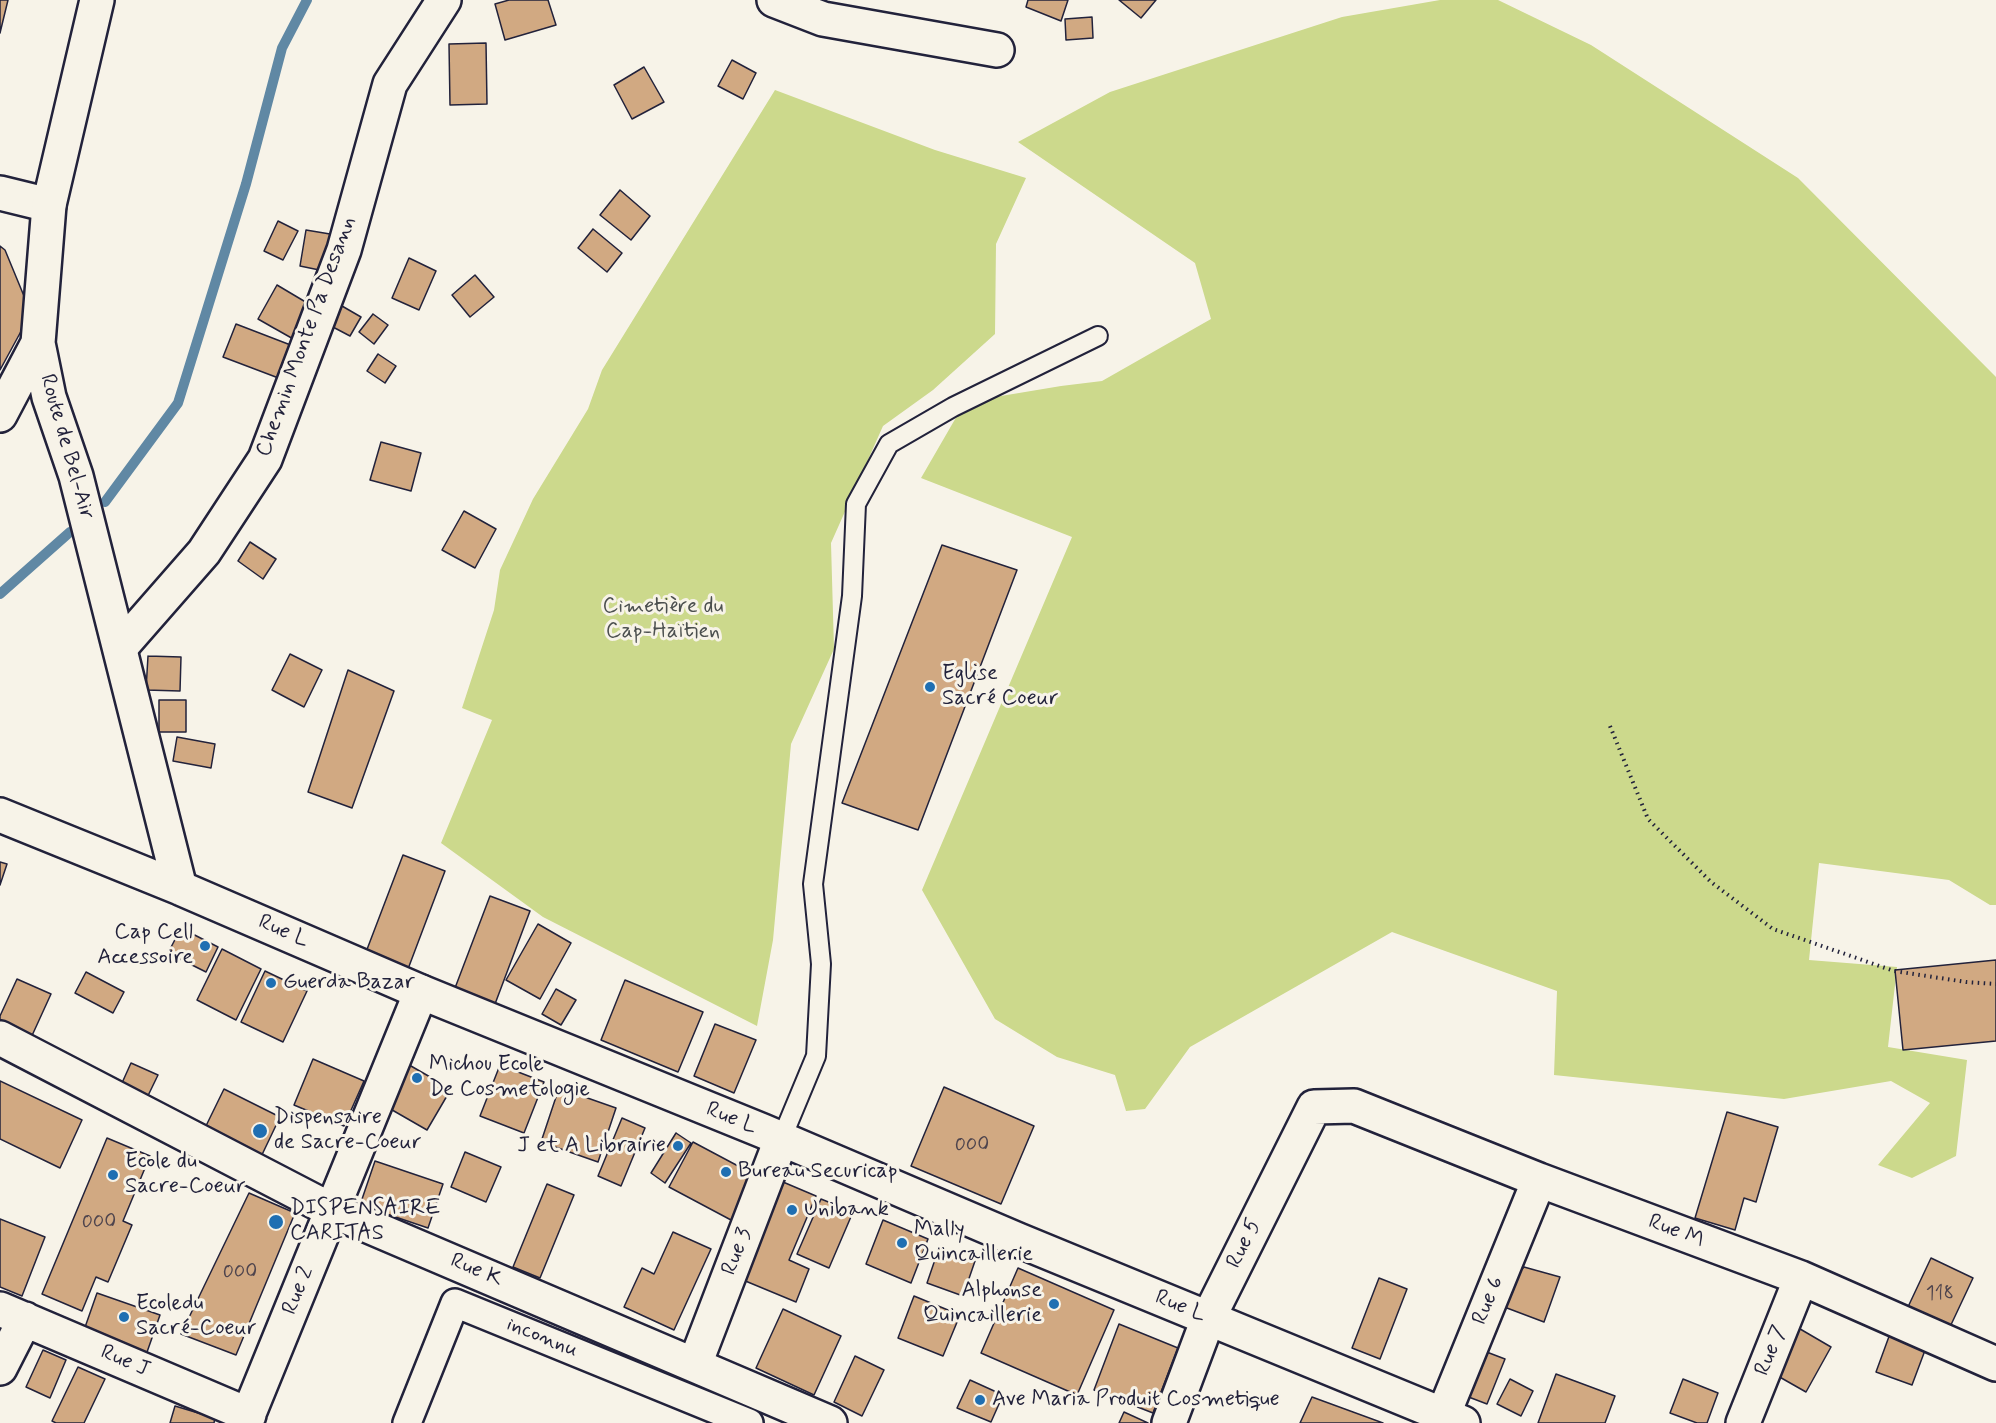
<!DOCTYPE html>
<meta charset="utf-8">
<style>
body{margin:0}
canvas{display:block;background:#f7f3e8}
</style>
<canvas width="1996" height="1423"></canvas>
<script>
const g = document.querySelector('canvas').getContext('2d');
g.lineJoin = 'round';
function fillPath(path, color) { g.fillStyle = color; g.fill(path, 'evenodd'); }
const toPath = rows => new Path2D(rows.map(r => 'M' + r).join(''));
function strokePath(path, color, width, dash) { g.strokeStyle = color; g.lineWidth = width; g.lineCap = dash ? 'butt' : 'round'; g.setLineDash(dash || []); g.stroke(path); }
function drawText(font, color, halo, rows, align = 'center') {
  g.font = font + ' Mynerve,sans-serif'; g.lineWidth = 6; g.setLineDash([]); g.textBaseline = 'middle'; g.strokeStyle = halo; g.fillStyle = color; for (const [text, x, y, turn = 0] of rows) {
    g.save(); g.translate(x, y); g.rotate((+turn || 0) * Math.PI / 180); g.textAlign = isNaN(turn) ? turn : align; if (halo) g.strokeText(text, 0, 0); g.fillText(text, 0, 0); g.restore();
  }
}
const green = toPath([
 [1440,0,1498,0,1591,45,1798,178,1996,377,1996,905,1990,905,1949,880,1819,863,1809,960,1897,967,1888,1047,1967,1060,1956,1156,1912,1178,1878,1165,1930,1103,1891,1081,1784,1099,1554,1075,1557,991,1392,932,1190,1047,1145,1109,1126,1111,1115,1075,1057,1057,995,1019,922,890,1072,537,921,478,965,402,1061,386,1102,381,1211,319,1195,263,1018,142,1110,92,1342,17],
 [775,90,935,150,1026,178,996,244,995,334,933,390,883,426,831,543,834,649,791,744,773,940,757,1026,543,917,441,843,492,720,462,708,494,610,500,570,533,499,588,409,602,370]
]);
const stream = toPath([
 [105,502,178,403,246,184,282,48,307,0],
 [0,594,70,532]
]);
const building = toPath([
 [0,0,8,0,0,33,0,0],
 [509,0,548,0,556,25,505,40,495,4,509,0],
 [1028,0,1068,0,1061,21,1026,7,1028,0],
 [1119,0,1156,0,1141,18,1119,0],
 [1092,17,1093,38,1066,40,1065,19,1092,17],
 [486,43,487,104,450,105,449,44,486,43],
 [732,60,756,73,743,99,718,86,732,60],
 [644,67,664,102,632,119,614,85,644,67],
 [620,190,650,216,631,240,600,215,620,190],
 [278,221,298,231,283,260,264,251,278,221],
 [593,229,622,253,607,272,578,248,593,229],
 [306,230,336,235,329,272,300,266,306,230],
 [0,246,5,250,31,313,0,370,0,246],
 [409,258,436,271,419,310,392,298,409,258],
 [475,275,494,297,470,317,452,295,475,275],
 [277,285,314,307,295,340,258,319,277,285],
 [342,306,361,317,350,336,331,326,342,306],
 [373,314,388,325,374,344,359,332,373,314],
 [236,324,301,349,289,382,223,357,236,324],
 [378,354,396,366,385,383,367,371,378,354],
 [381,442,421,453,411,491,370,480,381,442],
 [464,511,496,529,475,568,442,550,464,511],
 [250,542,276,559,263,579,238,561,250,542],
 [942,545,1017,570,918,830,842,803,942,545],
 [290,654,322,670,304,707,272,690,290,654],
 [148,656,181,657,180,691,146,690,148,656],
 [348,670,394,691,352,808,308,792,348,670],
 [159,700,186,700,186,732,159,732,159,700],
 [177,737,215,744,211,768,173,761,177,737],
 [403,855,445,871,408,969,366,952,403,855],
 [0,862,7,864,0,885,0,862],
 [490,896,530,911,495,1004,455,988,490,896],
 [538,924,571,943,540,999,506,980,538,924],
 [181,928,218,947,206,972,168,953,181,928],
 [222,949,261,969,236,1020,197,1000,222,949],
 [1996,960,1996,1041,1903,1050,1895,970,1996,960],
 [265,971,307,991,283,1042,241,1022,265,971],
 [86,972,124,992,113,1013,75,993,86,972],
 [17,979,51,994,30,1040,0,1026,0,1016,17,979],
 [625,980,703,1012,678,1072,601,1040,625,980],
 [556,989,576,1000,561,1025,542,1014,556,989],
 [715,1024,756,1040,734,1093,694,1076,715,1024],
 [313,1059,364,1081,344,1126,294,1105,313,1059],
 [404,1062,451,1089,427,1130,380,1103,404,1062],
 [131,1063,158,1075,143,1106,117,1094,131,1063],
 [500,1065,544,1082,524,1133,480,1116,500,1065],
 [0,1081,82,1120,60,1168,0,1139,0,1081],
 [944,1087,1034,1126,1001,1204,911,1166,944,1087],
 [559,1088,616,1108,598,1162,541,1142,559,1088],
 [224,1089,280,1117,259,1161,203,1132,224,1089],
 [1727,1112,1778,1127,1756,1202,1744,1198,1735,1230,1695,1218,1727,1112],
 [622,1118,645,1128,621,1186,598,1176,622,1118],
 [676,1133,691,1143,665,1183,651,1173,676,1133],
 [107,1138,150,1156,123,1221,132,1225,108,1282,96,1277,82,1311,42,1294,107,1138],
 [693,1142,755,1175,731,1220,669,1187,693,1142],
 [465,1152,501,1167,486,1202,451,1187,465,1152],
 [375,1161,443,1184,428,1228,360,1205,375,1161],
 [783,1182,816,1196,789,1260,809,1269,796,1302,743,1280,783,1182],
 [547,1184,574,1195,540,1278,513,1267,547,1184],
 [249,1193,295,1213,236,1355,181,1334,249,1193],
 [821,1199,853,1212,829,1268,797,1254,821,1199],
 [0,1219,45,1237,22,1296,0,1287,0,1219],
 [883,1220,928,1239,911,1283,866,1264,883,1220],
 [673,1232,711,1249,674,1330,624,1307,642,1268,654,1274,673,1232],
 [939,1248,975,1261,963,1296,927,1283,939,1248],
 [1931,1258,1973,1278,1949,1329,1907,1309,1931,1258],
 [1524,1267,1560,1277,1544,1322,1491,1302,1524,1267],
 [1018,1268,1114,1310,1077,1395,981,1353,1018,1268],
 [1379,1278,1407,1289,1380,1359,1352,1348,1379,1278],
 [97,1293,160,1315,146,1355,83,1333,97,1293],
 [914,1296,960,1315,943,1356,898,1338,914,1296],
 [783,1309,841,1336,814,1395,756,1368,783,1309],
 [1119,1324,1178,1348,1153,1413,1094,1390,1119,1324],
 [1795,1326,1831,1347,1806,1392,1769,1371,1795,1326],
 [1891,1331,1927,1345,1912,1385,1876,1372,1891,1331],
 [43,1350,66,1360,50,1398,26,1387,43,1350],
 [1484,1351,1505,1359,1487,1404,1466,1396,1484,1351],
 [855,1356,884,1370,862,1416,834,1402,855,1356],
 [78,1367,105,1379,84,1423,56,1423,52,1421,78,1367],
 [1556,1374,1615,1396,1605,1423,1538,1423,1556,1374],
 [1510,1379,1533,1391,1521,1416,1497,1404,1510,1379],
 [1683,1379,1718,1393,1707,1423,1697,1423,1670,1413,1683,1379],
 [970,1380,1003,1395,991,1422,957,1408,970,1380],
 [1312,1397,1383,1423,1300,1423,1312,1397],
 [175,1406,215,1418,214,1423,170,1423,175,1406],
 [1124,1412,1148,1423,1119,1423,1124,1412]
]);
const path = toPath([
 [1610,726,1648,819,1711,882,1773,929,1894,971,1966,982,1996,984]
]);
const service = toPath([
 [781,1140,816,1056,821,964,813,884,852,596,856,504,889,444,953,407,1098,336]
]);
const pedestrian = toPath([
 [407,1423,455,1303,749,1423]
]);
const minor = toPath([
 [774,0,823,19,997,50],
 [0,193,49,205],
 [120,648,204,552,265,459,344,250,390,84,444,0],
 [0,1038,331,1210,830,1423],
 [0,1309,249,1415],
 [695,1364,781,1140],
 [0,1368,25,1319],
 [245,1423,421,992],
 [1169,1423,1208,1319,1314,1107,1354,1106,1539,1180,1801,1278,1996,1364],
 [1440,1423,1539,1180],
 [1743,1423,1801,1278]
]);
const tertiary = toPath([
 [97,0,49,205,38,343,49,397,76,476,180,888],
 [0,415,38,343],
 [0,815,180,888,421,992,763,1131,1018,1240,1463,1423]
]);
const markers = [
 [930,687,6,"#1f6fb2"],
 [205,946,6,"#1f6fb2"],
 [271,983,6,"#1f6fb2"],
 [417,1078,6,"#1f6fb2"],
 [260,1131,8,"#1f6fb2"],
 [678,1146,6,"#1f6fb2"],
 [726,1172,6,"#1f6fb2"],
 [113,1175,6,"#1f6fb2"],
 [792,1210,6,"#1f6fb2"],
 [276,1222,8,"#1f6fb2"],
 [902,1243,6,"#1f6fb2"],
 [1054,1304,6,"#1f6fb2"],
 [124,1317,6,"#1f6fb2"],
 [980,1400,6,"#1f6fb2"]
];
const numberNames = [
 ["000",972,1146],
 ["000",99,1223],
 ["000",240,1273],
 ["118",1940,1295]
];
const streetNames = [
 ["Chemin Monte Pa Desann",307,337,-70],
 ["Route de Bel-Air",66,447,74],
 ["Rue L",283,932,23],
 ["Rue L",731,1119,22],
 ["Rue M",1676,1232,21],
 ["Rue 5",1245,1244,-64],
 ["Rue 3",738,1252,-69],
 ["Rue K",476,1271,23],
 ["Rue 2",299,1291,-68],
 ["Rue 6",1489,1301,-68],
 ["Rue L",1180,1307,22],
 ["inconnu",542,1338,22],
 ["Rue 7",1772,1351,-68],
 ["Rue J",125,1362,23]
];
const parkNames = [
 ["Cimetière du",663,607],
 ["Cap-Haïtien",663,632]
];
const poiNames = [
 ["Eglise",942,674],
 ["Sacré Coeur",942,699],
 ["Cap Cell",193,933,"right"],
 ["Accessoire",193,958,"right"],
 ["Guerda Bazar",283,983],
 ["Michou Ecole",429,1065],
 ["De Cosmetologie",429,1090],
 ["Dispensaire",274,1118],
 ["de Sacre-Coeur",274,1143],
 ["J et A Librairie",666,1146,"right"],
 ["Ecole du",125,1162],
 ["Sacre-Coeur",125,1187],
 ["Bureau Securicap",738,1172],
 ["DISPENSAIRE",290,1209],
 ["CARITAS",290,1234],
 ["Unibank",804,1210],
 ["Mally",914,1230],
 ["Quincaillerie",914,1255],
 ["Alphonse",1042,1291,"right"],
 ["Quincaillerie",1042,1316,"right"],
 ["Ecoledu",136,1304],
 ["Sacré-Coeur",136,1329],
 ["Ave Maria Produit Cosmetique",992,1400]
];
fillPath(green, '#ccd98c');
strokePath(stream, '#6088a4', 10);
fillPath(building, '#d1a982');
strokePath(building, '#22223b', 1.5);
strokePath(service, '#22223b', 22);
strokePath(pedestrian, '#22223b', 32);
strokePath(minor, '#22223b', 38);
strokePath(tertiary, '#22223b', 38);
strokePath(path, '#22223b', 4, [1.5, 4.5]);
strokePath(service, '#f7f3e8', 18);
strokePath(pedestrian, '#f7f3e8', 27);
strokePath(minor, '#f7f3e8', 33);
strokePath(tertiary, '#f7f3e8', 33);
for (const [x, y, r, color] of markers) { const dot = new Path2D(); dot.arc(x, y, r, 0, 2 * Math.PI); g.fillStyle = color; g.fill(dot); strokePath(dot, '#f7f3e8', 2); }
drawText('20px', '#4e444d', null, numberNames);
drawText('22px', '#22223b', '#f7f3e8', streetNames);
drawText('22px', '#4c504f', '#f7f3e8', parkNames);
drawText('22px', '#22223b', '#f7f3e8', poiNames, 'left');
</script>
